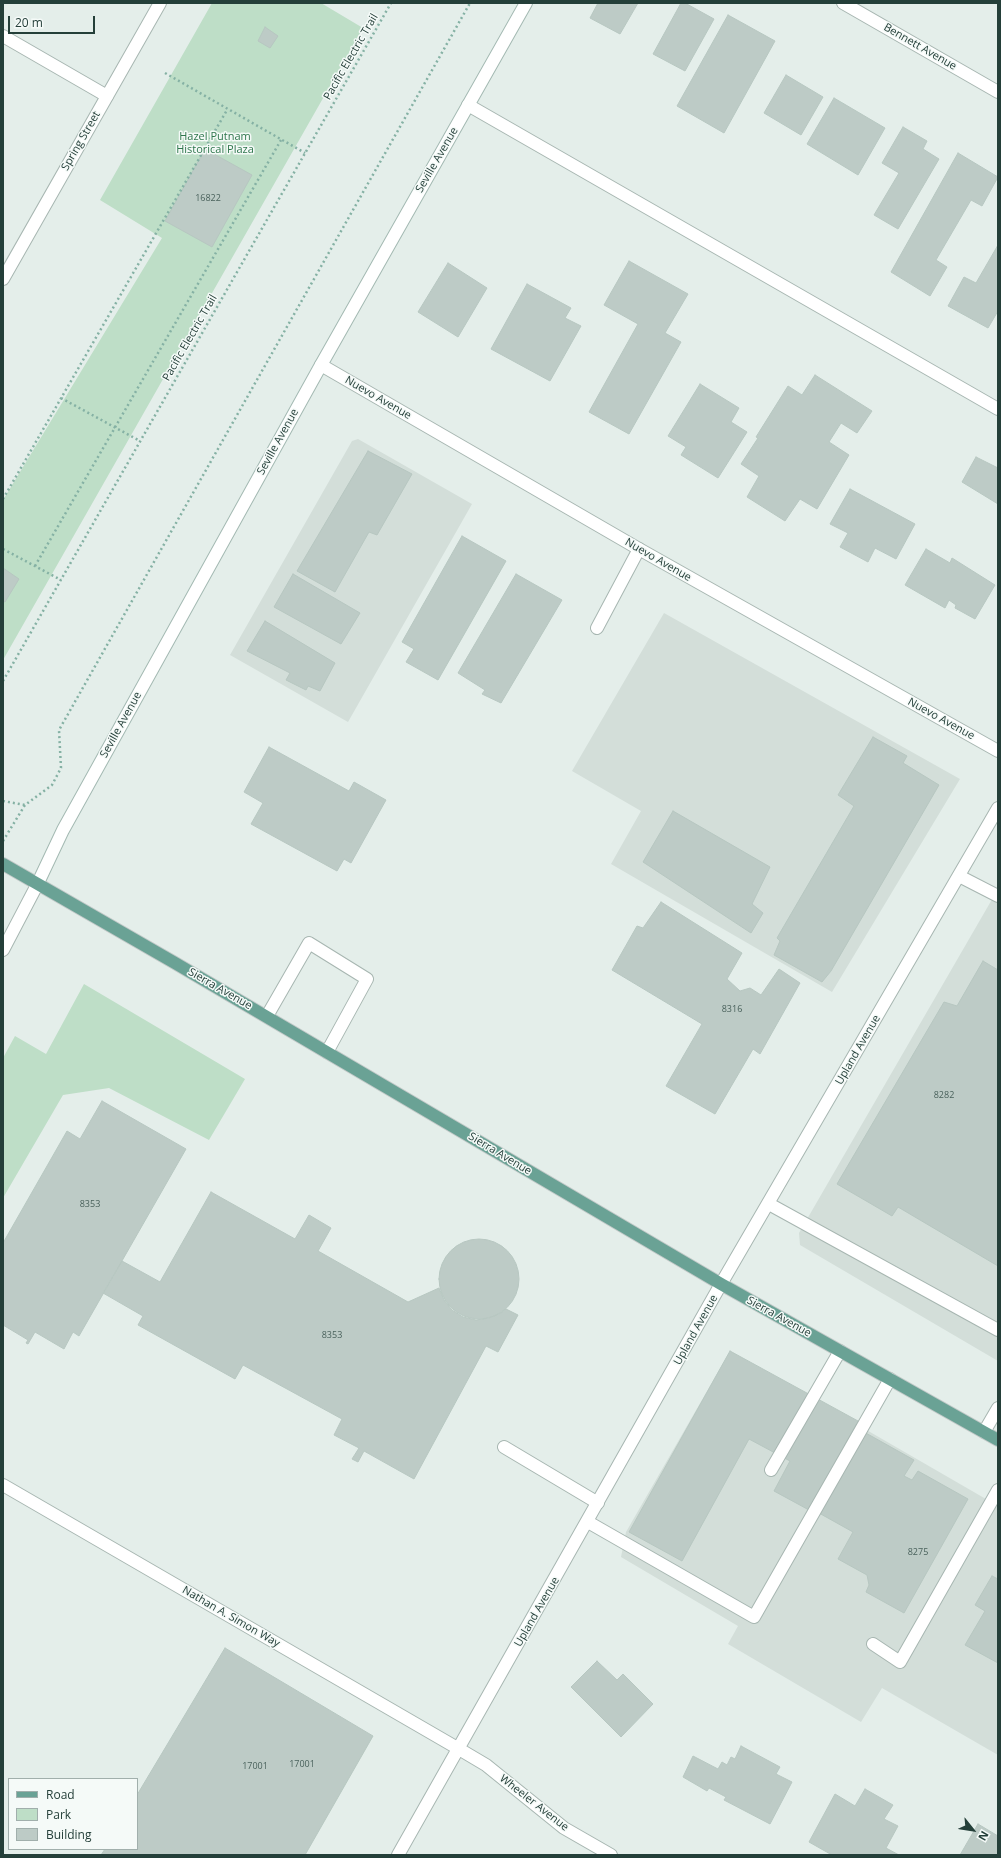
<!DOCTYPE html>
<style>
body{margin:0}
#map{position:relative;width:1001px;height:1858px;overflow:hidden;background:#e4eeea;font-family:"Open Sans",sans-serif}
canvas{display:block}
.frame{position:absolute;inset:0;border:4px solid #243f39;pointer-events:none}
.legend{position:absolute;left:8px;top:1778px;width:130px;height:72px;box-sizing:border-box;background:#f5faf8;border:1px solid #a1afac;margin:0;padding:5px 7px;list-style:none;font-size:12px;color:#243f39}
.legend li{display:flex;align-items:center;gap:8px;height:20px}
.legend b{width:20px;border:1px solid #a1afac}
.north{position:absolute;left:953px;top:1810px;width:40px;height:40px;-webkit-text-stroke:3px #f5faf8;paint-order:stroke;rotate:120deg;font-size:11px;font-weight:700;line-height:16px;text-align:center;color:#243f39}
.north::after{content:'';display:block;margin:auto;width:14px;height:18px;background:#243f39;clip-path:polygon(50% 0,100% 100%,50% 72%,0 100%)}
.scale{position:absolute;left:8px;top:16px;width:87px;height:18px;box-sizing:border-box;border:2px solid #243f39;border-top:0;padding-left:5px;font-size:12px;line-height:14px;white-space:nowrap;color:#243f39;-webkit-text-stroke:3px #f5faf8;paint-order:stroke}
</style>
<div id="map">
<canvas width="1001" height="1858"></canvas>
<div class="frame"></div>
<ul class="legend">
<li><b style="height:5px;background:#6aa295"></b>Road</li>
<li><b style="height:11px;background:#bedec7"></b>Park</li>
<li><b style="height:11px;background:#bdcbc6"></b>Building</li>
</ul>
<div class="north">N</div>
<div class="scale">20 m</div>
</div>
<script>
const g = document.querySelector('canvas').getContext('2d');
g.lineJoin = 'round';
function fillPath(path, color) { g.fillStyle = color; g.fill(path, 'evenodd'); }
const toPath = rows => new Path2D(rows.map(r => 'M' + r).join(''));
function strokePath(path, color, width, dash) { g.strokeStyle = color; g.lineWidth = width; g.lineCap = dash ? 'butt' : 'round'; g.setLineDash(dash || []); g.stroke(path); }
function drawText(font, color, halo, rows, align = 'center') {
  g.font = font + ' "Open Sans",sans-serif'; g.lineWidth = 3; g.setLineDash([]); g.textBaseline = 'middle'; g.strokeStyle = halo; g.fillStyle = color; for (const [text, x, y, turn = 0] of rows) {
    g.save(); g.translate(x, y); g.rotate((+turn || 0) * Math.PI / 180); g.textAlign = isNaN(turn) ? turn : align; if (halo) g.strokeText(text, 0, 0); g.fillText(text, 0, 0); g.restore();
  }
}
const built = toPath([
 [358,439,472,504,348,722,230,655,352,441],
 [664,613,960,779,832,992,611,864,641,811,572,771],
 [998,889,998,1361,800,1245,799,1233],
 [730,1351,998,1506,998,1755,882,1688,861,1722,728,1644,738,1626,621,1557,626,1532]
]);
const green = toPath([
 [212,3,321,3,363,28,3,660,3,500,162,238,100,200],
 [84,984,245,1079,209,1140,109,1088,63,1095,3,1198,3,1058,15,1036,46,1054]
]);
const building = toPath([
 [598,3,638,3,620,34,590,18,598,3],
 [681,3,685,3,714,19,685,71,653,54,681,3],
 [728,15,775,41,724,133,677,106,728,15],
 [265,27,278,36,270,48,258,41,265,27],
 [786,75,823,97,801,135,764,113,786,75],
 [834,98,885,128,858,175,807,144,834,98],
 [903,127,927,141,923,149,939,159,898,229,874,215,899,173,882,163,903,127],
 [205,149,252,175,212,247,165,221,205,149],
 [958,153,998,177,982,206,971,200,936,260,947,267,930,296,891,272,958,153],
 [998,245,998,311,988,328,948,306,964,277,976,283,998,245],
 [629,261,688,294,665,333,681,342,629,434,589,412,638,324,604,305,629,261],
 [448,263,487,288,458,337,418,312,448,263],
 [527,284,571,308,565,318,581,326,550,381,491,349,527,284],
 [815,375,872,411,857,433,841,423,829,442,849,455,817,509,800,499,785,521,747,497,759,476,741,464,758,438,756,437,788,386,802,395,815,375],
 [700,384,739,408,731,422,747,432,718,478,681,455,686,447,668,436,700,384],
 [368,451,412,474,377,535,369,532,335,592,297,571,368,451],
 [976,457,998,468,998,504,962,482,976,457],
 [850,489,915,524,896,559,875,548,868,562,840,547,848,533,830,524,850,489],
 [462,536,506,561,438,680,406,662,414,649,402,642,462,536],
 [926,549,950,563,952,558,995,585,975,619,955,608,956,605,949,600,945,608,905,585,926,549],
 [3,568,19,579,5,602,3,601,3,568],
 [293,574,360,613,341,644,274,607,293,574],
 [516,574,562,600,501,703,482,694,485,690,458,673,516,574],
 [265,621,335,663,320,691,308,686,306,690,286,680,290,673,247,651,265,621],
 [873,737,907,756,903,763,939,785,831,971,822,982,774,955,780,941,777,938,854,806,838,795,873,737],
 [269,747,349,791,354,782,386,800,351,863,344,859,337,871,251,824,263,803,244,792,269,747],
 [673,811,770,867,752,904,763,913,751,933,643,862,673,811],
 [661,902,742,953,727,979,740,991,750,988,761,995,779,969,800,983,760,1054,753,1049,715,1114,666,1086,702,1024,612,970,637,926,643,928,661,902],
 [983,961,998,970,998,1266,898,1207,892,1216,837,1184,944,1002,957,1006,983,961],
 [102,1101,186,1149,79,1336,73,1332,64,1349,35,1332,28,1344,26,1343,28,1340,3,1325,3,1243,67,1131,80,1139,102,1101],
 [211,1192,295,1239,309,1215,331,1228,318,1251,408,1302,439,1288,444,1300,452,1310,463,1317,476,1320,489,1318,501,1313,506,1309,518,1315,498,1352,486,1346,414,1479,364,1451,358,1462,352,1459,359,1448,334,1435,342,1419,243,1365,235,1379,138,1325,143,1316,103,1293,122,1261,160,1282,211,1192],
 '439 1279a40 40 0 1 1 80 0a40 40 0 1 1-80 0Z',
 [730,1351,858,1421,809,1510,774,1491,790,1461,749,1439,682,1561,629,1532,730,1351],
 [864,1432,914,1460,904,1476,912,1480,918,1471,968,1499,904,1613,866,1592,869,1585,867,1575,838,1559,853,1532,819,1513,864,1432],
 [992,1576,998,1579,998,1663,965,1645,985,1611,975,1605,992,1576],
 [225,1648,373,1736,305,1855,101,1855,105,1849,137,1849,137,1795,225,1648],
 [597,1661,617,1680,623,1674,653,1704,621,1737,571,1687,597,1661],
 [741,1746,780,1767,776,1774,792,1782,770,1824,724,1800,726,1797,709,1788,707,1791,683,1777,693,1756,718,1769,722,1762,727,1765,731,1757,735,1759,741,1746],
 [865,1789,893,1805,884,1819,898,1826,886,1848,899,1855,832,1855,809,1842,835,1794,855,1806,865,1789],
 [978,1824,998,1836,998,1855,960,1855,978,1824]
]);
const path = toPath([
 [165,73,305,153],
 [61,398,140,441],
 [3,499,227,110],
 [3,549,61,580],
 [35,566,281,140],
 [3,681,391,3],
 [3,801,25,805],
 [3,841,25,805,52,785,61,768,59,730,470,3]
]);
const lane = toPath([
 [3,36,107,96],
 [468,105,998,409],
 [597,628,639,549],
 [959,876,998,896],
 [267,1016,309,943,367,979,327,1052],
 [769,1204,998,1330],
 [984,1432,998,1408],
 [504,1447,598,1503],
 [771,1470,840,1351],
 [588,1522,754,1617,890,1379],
 [873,1644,900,1662,998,1490]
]);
const street = toPath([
 [843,3,998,92],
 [3,279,160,3],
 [321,365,639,549,998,751],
 [3,950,37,885],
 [3,1485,459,1749,486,1765,564,1828,611,1855],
 [398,1855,721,1284,998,808]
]);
const secondary = toPath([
 [37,885,63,830,321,365,526,3]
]);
const primary = toPath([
 [3,864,175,963,721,1284,998,1440]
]);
const numberNames = [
 ["16822",208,198],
 ["8316",732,1009],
 ["8282",944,1095],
 ["8353",90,1204],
 ["8353",332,1335],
 ["8275",918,1552],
 ["17001",302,1764],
 ["17001",255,1766]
];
const streetNames = [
 ["Bennett Avenue",920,47,30],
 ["Pacific Electric Trail",351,57,-60],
 ["Spring Street",81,141,-60],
 ["Seville Avenue",437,160,-60],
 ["Pacific Electric Trail",190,338,-60],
 ["Nuevo Avenue",378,398,30],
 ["Seville Avenue",278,442,-61],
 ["Nuevo Avenue",658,560,30],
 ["Nuevo Avenue",941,719,29],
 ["Seville Avenue",121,725,-61],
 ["Sierra Avenue",220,989,30],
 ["Upland Avenue",858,1050,-60],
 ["Sierra Avenue",500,1154,31],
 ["Sierra Avenue",779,1317,29],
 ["Upland Avenue",696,1330,-61],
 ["Upland Avenue",537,1612,-60],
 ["Nathan A. Simon Way",231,1617,30],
 ["Wheeler Avenue",534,1803,38]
];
const parkNames = [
 ["Hazel Putnam",215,137],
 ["Historical Plaza",215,150]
];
fillPath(built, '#d3ded9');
fillPath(green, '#bedec7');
fillPath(building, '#bdcbc6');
strokePath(building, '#b7c7c1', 1);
strokePath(lane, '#a7b6b1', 14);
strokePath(street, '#a7b6b1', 14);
strokePath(secondary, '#a3b9b2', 14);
strokePath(primary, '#c2c9c8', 14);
strokePath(path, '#85b1a4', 2.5, [2, 3]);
strokePath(lane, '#fff', 12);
strokePath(street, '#fff', 12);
strokePath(secondary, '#fff', 12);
strokePath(primary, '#6aa295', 12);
drawText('9px', '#4a625c', null, numberNames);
drawText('11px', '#243f39', '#f5faf8', streetNames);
drawText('11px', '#2e764c', '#f5faf8', parkNames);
</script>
